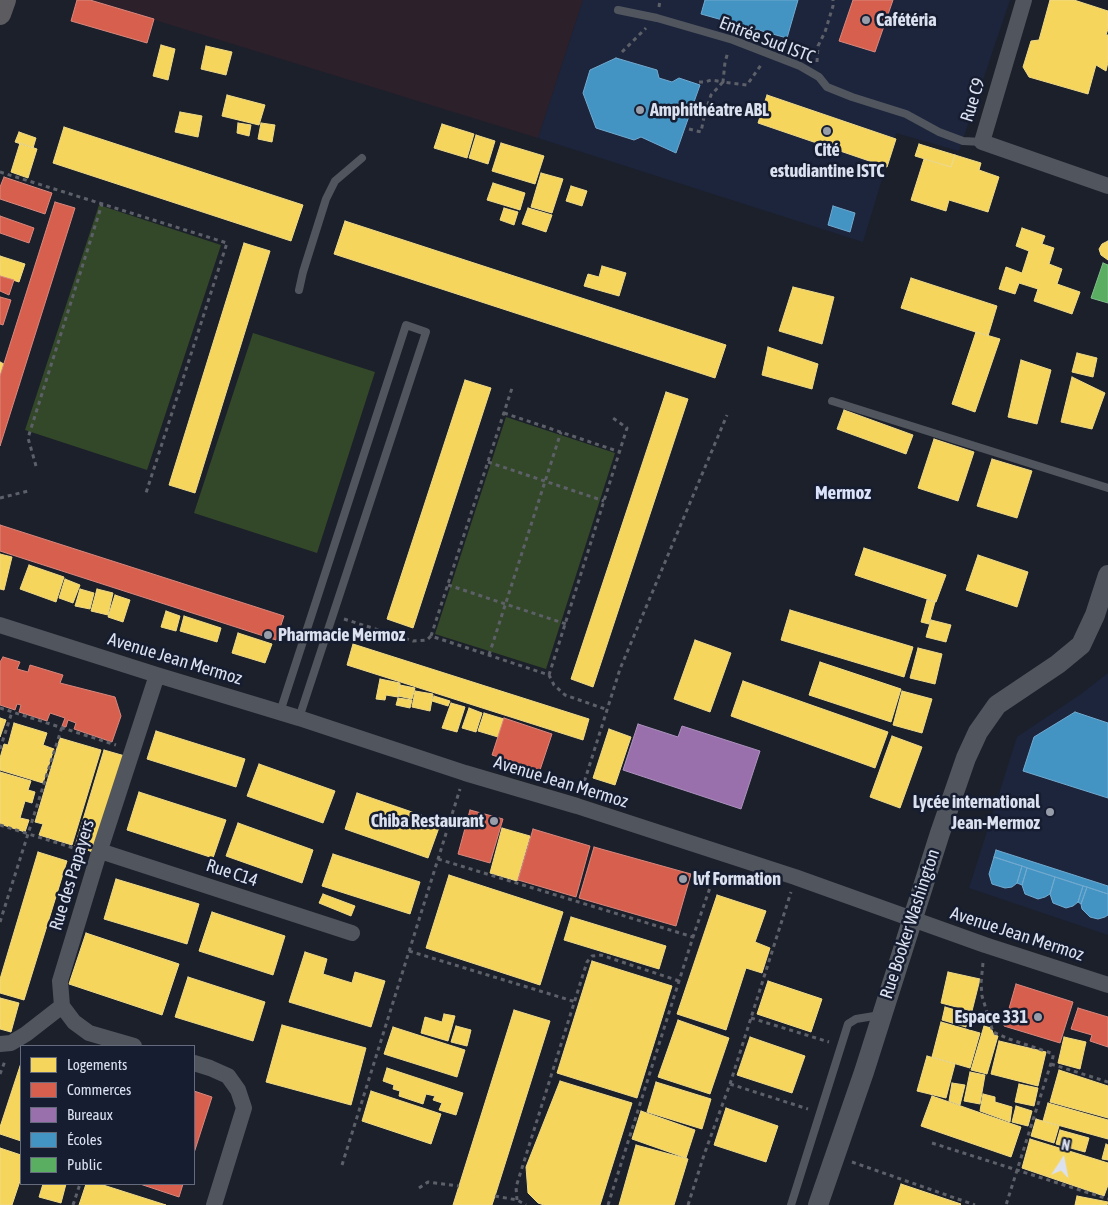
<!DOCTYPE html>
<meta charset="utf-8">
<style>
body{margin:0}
#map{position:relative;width:1108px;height:1205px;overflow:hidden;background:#1c202b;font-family:"Asap Condensed",sans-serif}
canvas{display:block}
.legend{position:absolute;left:20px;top:1045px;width:175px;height:140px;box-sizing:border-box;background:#161d31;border:1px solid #656b7d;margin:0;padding:6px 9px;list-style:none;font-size:15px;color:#dbe1ef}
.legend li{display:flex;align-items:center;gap:10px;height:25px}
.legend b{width:25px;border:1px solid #656b7d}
.north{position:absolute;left:1038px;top:1135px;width:50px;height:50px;-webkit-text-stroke:4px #161d31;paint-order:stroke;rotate:11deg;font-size:14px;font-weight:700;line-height:20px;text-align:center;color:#dbe1ef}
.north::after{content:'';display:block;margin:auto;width:18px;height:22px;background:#dbe1ef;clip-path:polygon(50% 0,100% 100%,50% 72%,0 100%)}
</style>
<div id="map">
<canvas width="1108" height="1205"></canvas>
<ul class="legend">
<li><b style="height:14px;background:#f6d55c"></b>Logements</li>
<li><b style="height:14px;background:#d6604d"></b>Commerces</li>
<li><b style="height:14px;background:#9970ab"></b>Bureaux</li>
<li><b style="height:14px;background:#4393c3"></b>Écoles</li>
<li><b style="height:14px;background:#5aae61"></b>Public</li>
</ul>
<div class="north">N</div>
</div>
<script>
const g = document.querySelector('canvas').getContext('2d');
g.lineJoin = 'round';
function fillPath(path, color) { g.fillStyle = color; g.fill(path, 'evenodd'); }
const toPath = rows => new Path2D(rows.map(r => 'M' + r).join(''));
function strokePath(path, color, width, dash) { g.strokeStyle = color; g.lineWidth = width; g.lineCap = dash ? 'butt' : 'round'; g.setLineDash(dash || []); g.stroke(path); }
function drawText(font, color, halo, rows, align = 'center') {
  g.font = font + ' "Asap Condensed",sans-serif'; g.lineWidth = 5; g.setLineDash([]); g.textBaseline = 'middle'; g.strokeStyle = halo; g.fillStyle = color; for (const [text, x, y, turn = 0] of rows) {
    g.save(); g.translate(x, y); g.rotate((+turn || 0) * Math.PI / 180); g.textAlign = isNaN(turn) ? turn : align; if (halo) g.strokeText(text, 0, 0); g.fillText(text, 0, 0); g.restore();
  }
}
const commercial = toPath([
 [90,0,583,0,538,138]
]);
const built = toPath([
 [583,0,1010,0,959,151,896,133,863,242,538,138],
 [1108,673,1108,935,969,888,1017,737,1081,694]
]);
const green = toPath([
 [99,205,221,245,147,470,25,430],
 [253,333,375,372,317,553,194,513],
 [506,417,615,453,546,669,435,634]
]);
const homes = toPath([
 [1050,0,1074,0,1108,11,1108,29,1106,35,1108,35,1108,62,1106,71,1096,65,1088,94,1029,77,1023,67,1031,41,1039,40,1050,0],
 [161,45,175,49,168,80,153,76,161,45],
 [206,46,232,52,226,75,201,69,206,46],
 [227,95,265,105,259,125,222,116,227,95],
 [767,95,896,139,887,167,758,123,767,95],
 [180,112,202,116,198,137,175,132,180,112],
 [238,123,251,125,249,136,237,133,238,123],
 [261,123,275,125,272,142,258,139,261,123],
 [442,124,474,134,467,158,434,148,442,124],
 [64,127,303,205,291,241,53,163,64,127],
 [19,132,36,138,33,148,15,142,19,132],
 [476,135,495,141,488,164,469,158,476,135],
 [20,143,37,149,28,178,11,172,20,143],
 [501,143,544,156,535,184,492,171,501,143],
 [919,144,955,155,951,167,915,156,919,144],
 [955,155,981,163,979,170,999,177,988,212,949,200,946,211,911,200,924,159,951,167,955,155],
 [541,173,563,179,552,213,531,207,541,173],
 [493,183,525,193,520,210,487,200,493,183],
 [571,186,587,191,582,206,566,201,571,186],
 [504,208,518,212,514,225,500,220,504,208],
 [528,208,552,215,546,232,522,224,528,208],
 [345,221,726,345,715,378,334,254,345,221],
 [1022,228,1045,236,1042,244,1054,248,1049,264,1062,269,1057,284,1080,292,1072,314,1034,301,1038,289,1019,283,1015,294,999,289,1006,267,1022,273,1029,251,1016,246,1022,228],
 [1108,241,1108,260,1101,255,1099,249,1102,244,1108,241],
 [244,243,270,251,195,493,169,485,244,243],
 [0,256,25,264,19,282,0,276,0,256],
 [602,266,626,273,619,296,584,286,588,274,599,277,602,266],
 [911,278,997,306,988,336,901,308,911,278],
 [793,287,834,297,822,344,779,331,793,287],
 [976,332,1000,339,975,412,952,404,976,332],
 [768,347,818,364,812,389,762,375,768,347],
 [1077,353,1097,358,1093,377,1072,372,1077,353],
 [1021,360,1051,370,1037,424,1008,417,1021,360],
 [0,362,4,364,0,376,0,362],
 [1072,377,1105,393,1092,429,1061,422,1072,377],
 [465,380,491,388,413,628,387,619,465,380],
 [666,392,688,399,593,687,571,679,666,392],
 [844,410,913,435,906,454,837,429,844,410],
 [934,439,974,452,958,501,918,488,934,439],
 [992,459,1032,471,1017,518,977,506,992,459],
 [864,548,946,575,936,602,855,575,864,548],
 [0,554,12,557,4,590,0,589,0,554],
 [978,555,1028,572,1017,607,966,590,978,555],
 [29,565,64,577,56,602,20,589,29,565],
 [65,579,80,585,73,603,59,598,65,579],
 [80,589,94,593,90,609,75,606,80,589],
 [97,589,113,593,108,615,91,611,97,589],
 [115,595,130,600,123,622,108,617,115,595],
 [927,600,935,602,929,624,921,622,927,600],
 [790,610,913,647,904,677,781,640,790,610],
 [166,611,180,616,176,631,161,627,166,611],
 [184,616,221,628,217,642,180,631,184,616],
 [931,620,951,625,946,642,926,637,931,620],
 [238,633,272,644,265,663,232,653,238,633],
 [695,640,731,653,710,712,674,699,695,640],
 [353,644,589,719,583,740,347,665,353,644],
 [918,648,942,654,935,684,910,678,918,648],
 [820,662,901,689,891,722,809,695,820,662],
 [380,679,400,683,398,697,386,695,385,700,376,699,380,679],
 [743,681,888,732,875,768,731,716,743,681],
 [400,685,415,688,412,699,398,696,400,685],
 [415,691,433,694,430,711,412,707,415,691],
 [902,691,932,699,922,733,893,725,902,691],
 [434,696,450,701,448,706,432,701,434,696],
 [398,698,412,700,410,708,396,705,398,698],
 [451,703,465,707,457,732,442,728,451,703],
 [469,708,482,713,476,732,462,728,469,708],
 [484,713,504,719,498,737,478,731,484,713],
 [0,718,6,720,0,737,0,718],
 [14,723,47,733,43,745,54,749,43,783,0,770,0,758,4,744,8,745,14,723],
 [609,729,631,737,615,785,593,778,609,729],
 [156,731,245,759,236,787,147,759,156,731],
 [892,736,922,747,900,808,870,797,892,736],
 [60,738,101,750,72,845,39,835,43,824,35,822,60,738],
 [104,750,125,756,96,853,75,846,104,750],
 [259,764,335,791,323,823,247,796,259,764],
 [0,772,31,781,28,790,35,792,32,803,25,801,20,818,29,820,25,832,0,824,0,772],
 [139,792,226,820,213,858,127,830,139,792],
 [357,793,441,822,428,858,345,829,357,793],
 [238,823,313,850,302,883,226,856,238,823],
 [502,828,530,836,517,881,490,873,502,828],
 [38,852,67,861,24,1000,0,993,0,979,38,852],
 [333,854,420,882,410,914,322,886,333,854],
 [449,875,563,912,540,985,426,948,449,875],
 [116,879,199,904,187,944,104,919,116,879],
 [323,894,355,906,351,916,319,903,323,894],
 [717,895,766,911,755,942,770,948,762,973,746,968,726,1030,677,1014,717,895],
 [212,912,285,936,273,975,199,951,212,912],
 [571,917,666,946,659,969,564,940,571,917],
 [86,933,179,964,162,1015,69,984,86,933],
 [305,952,327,959,323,974,352,983,355,972,385,981,371,1027,289,1002,305,952],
 [592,961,672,986,637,1098,557,1073,592,961],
 [948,972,980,979,972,1011,941,1003,948,972],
 [188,977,265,1002,253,1041,175,1017,188,977],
 [768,981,822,999,811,1032,757,1014,768,981],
 [0,998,19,1003,11,1032,0,1029,0,998],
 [945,1007,969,1014,966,1027,942,1020,945,1007],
 [514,1010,550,1021,495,1196,492,1205,453,1205,514,1010],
 [444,1014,455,1016,448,1041,421,1033,425,1017,442,1022,444,1014],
 [678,1020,729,1038,710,1094,658,1077,678,1020],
 [941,1022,980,1033,970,1068,932,1057,941,1022],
 [282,1025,366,1048,351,1105,266,1082,282,1025],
 [456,1026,471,1030,467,1046,451,1042,456,1026],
 [984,1026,991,1028,994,1035,998,1036,987,1074,971,1070,984,1026],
 [393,1027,465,1050,457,1077,384,1054,393,1027],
 [750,1037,805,1056,792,1093,737,1075,750,1037],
 [1064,1037,1086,1042,1080,1069,1058,1063,1064,1037],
 [999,1041,1046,1052,1038,1086,991,1074,999,1041],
 [927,1056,955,1064,946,1098,917,1091,927,1056],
 [21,1063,21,1141,0,1134,0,1127,21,1063],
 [387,1068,463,1093,456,1115,439,1110,442,1103,433,1100,435,1096,426,1094,423,1104,399,1096,400,1091,393,1089,394,1085,383,1081,387,1068],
 [1059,1070,1108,1086,1108,1118,1050,1102,1059,1070],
 [970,1072,985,1075,980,1104,964,1101,970,1072],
 [560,1081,632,1103,600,1205,544,1205,538,1203,528,1193,526,1167,560,1081],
 [656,1082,711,1099,702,1129,647,1112,656,1082],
 [952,1083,965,1085,960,1105,949,1101,952,1083],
 [1019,1084,1038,1088,1034,1106,1015,1102,1019,1084],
 [371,1091,441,1114,431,1144,362,1121,371,1091],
 [983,1094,995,1097,995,1102,1012,1107,1010,1122,980,1111,983,1094],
 [932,1096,1021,1127,1011,1157,921,1126,932,1096],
 [1048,1103,1108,1120,1108,1139,1043,1121,1048,1103],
 [1016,1106,1032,1111,1028,1126,1012,1122,1016,1106],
 [726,1108,778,1126,766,1162,714,1145,726,1108],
 [641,1111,695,1130,686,1158,632,1139,641,1111],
 [1036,1119,1059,1126,1054,1143,1031,1136,1036,1119],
 [1060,1130,1089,1138,1085,1152,1056,1144,1060,1130],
 [1030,1139,1108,1163,1108,1185,1104,1196,1022,1168,1030,1139],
 [1106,1144,1108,1145,1108,1160,1102,1159,1106,1144],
 [636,1145,688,1159,674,1205,619,1205,636,1145],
 [0,1148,21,1155,21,1178,12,1205,0,1205,0,1148],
 [43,1184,66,1184,61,1203,39,1197,43,1184],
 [86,1184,100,1184,166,1205,79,1205,86,1184],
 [901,1184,961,1204,960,1205,894,1205,901,1184],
 [1077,1196,1108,1202,1107,1205,1075,1205,1077,1196]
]);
const shops = toPath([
 [77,0,90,0,154,19,147,43,71,21,77,0],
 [853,0,893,0,875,52,839,41,853,0],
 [4,177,52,193,45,214,0,199,0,187,4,177],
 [55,202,75,208,0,446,0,376,55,202],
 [0,216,34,228,29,243,0,233,0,216],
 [0,276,14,280,9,295,0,291,0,276],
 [0,297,11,300,3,325,0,324,0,297],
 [0,525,284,616,276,640,0,551,0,525],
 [3,657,20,662,17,669,28,672,30,665,63,675,60,683,115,697,121,716,112,742,74,729,76,723,68,720,66,727,62,726,65,718,50,713,47,721,19,712,21,705,17,704,15,710,0,705,0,662,3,657],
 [504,718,552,734,540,770,492,755,504,718],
 [470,810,503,819,490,863,458,854,470,810],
 [533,829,590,846,576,897,518,880,533,829],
 [594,847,691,874,676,926,579,898,594,847],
 [1016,984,1073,1002,1060,1043,1004,1026,1016,984],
 [1078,1008,1108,1017,1108,1047,1090,1041,1092,1035,1071,1029,1078,1008],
 [194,1091,212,1097,194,1153,194,1091],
 [140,1184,183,1184,179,1197,140,1184]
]);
const offices = toPath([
 [638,724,678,737,682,726,760,751,741,809,623,770,638,724]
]);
const schools = toPath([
 [705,0,798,0,787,38,701,14,705,0],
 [616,58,657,70,659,78,672,82,679,78,700,85,676,153,641,137,634,140,596,128,583,93,590,70,616,58],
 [833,206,855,213,850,232,828,225,833,206],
 [1075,712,1108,723,1108,798,1023,771,1034,737,1075,712],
 [996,850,1108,886,1108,894,994,857,996,850],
 [994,857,1022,866,1017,883,1012,887,1005,888,992,884,989,874,994,857],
 [1022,866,1027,868,1022,885,1017,883,1022,866],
 [1027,868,1055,877,1050,894,1045,897,1038,899,1025,894,1022,885,1027,868],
 [1055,877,1083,886,1078,902,1073,906,1066,908,1053,903,1050,894,1055,877],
 [1083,886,1087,887,1081,904,1078,902,1083,886],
 [1087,887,1108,894,1108,915,1105,917,1098,919,1090,917,1082,909,1081,904,1087,887]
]);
const public = toPath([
 [1103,263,1108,265,1108,303,1091,298,1103,263]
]);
const path = toPath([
 [659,7,660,0],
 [622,52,646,28],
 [817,62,818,46,825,32,833,6,833,0],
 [699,82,705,82,711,80,723,82,725,62,728,52],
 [689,129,701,132,704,117,711,95,723,82,747,85,761,65],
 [0,172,227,243,146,493],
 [504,413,620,452],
 [488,462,604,501],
 [36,466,28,438,102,204],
 [0,498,28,491],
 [448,585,566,624],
 [344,619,413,641,427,640,431,636,549,675,554,685,565,695,608,710],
 [431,636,513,385],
 [489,655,561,432],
 [549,675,627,428,613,418],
 [0,708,116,745],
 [0,749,12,712],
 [582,789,620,669,727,415],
 [0,825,83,851],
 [438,859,693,937],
 [0,922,62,727],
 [409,951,576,1002],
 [983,963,981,983,982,996,993,1032,1009,1039,1048,1052,1053,1054,1053,1057,1006,1205],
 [751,1018,829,1042],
 [1051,1064,1108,1082],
 [0,1074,5,1061],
 [730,1084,808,1109],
 [932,1143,1108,1199],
 [852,1162,975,1205],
 [342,1165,460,789],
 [419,1188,428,1182,459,1186],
 [495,1196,517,1200,526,1205],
 [517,1200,516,1187,587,962,592,956,601,955,679,981],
 [73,1205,80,1184],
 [608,1205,693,937,716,870],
 [688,1205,705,1152,730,1084,791,892]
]);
const service = toPath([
 [618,10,657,18,733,40,800,66,819,77,827,87,852,97,906,114,939,132,963,141,982,142],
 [299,290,303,272,326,199,335,181,362,158],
 [832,401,1108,488],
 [280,712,406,325,426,332,299,718],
 [791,1205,848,1024,856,1019,880,1015]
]);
const minor = toPath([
 [1024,0,982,142,1108,186],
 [0,625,157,675,299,718,465,773,577,806,795,877,985,945,1108,985],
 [100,851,352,933],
 [0,1044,11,1043,26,1034,62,1006],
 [134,1046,89,1033,74,1022,62,1006,60,981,98,856,157,675],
 [194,1063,210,1068,228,1076,238,1090,244,1108,214,1205]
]);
const tertiary = toPath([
 [818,1205,864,1072,940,833,966,758,978,732,997,705,1058,664,1081,645,1095,615,1108,575]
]);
const secondary = toPath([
 [0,14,5,0]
]);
const markers = [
 [866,20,5,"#989daa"],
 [640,110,5,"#989daa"],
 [827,131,5,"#989daa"],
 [268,635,5,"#989daa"],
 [1050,812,5,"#989daa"],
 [494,821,5,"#989daa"],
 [683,879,5,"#989daa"],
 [1038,1017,5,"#989daa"]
];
const poiNames = [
 ["Cafétéria",876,20],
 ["Amphithéatre ABL",650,110],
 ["Cité",827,150,"center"],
 ["estudiantine ISTC",827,171,"center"],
 ["Pharmacie Mermoz",278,635],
 ["Lycée international",1040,802,"right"],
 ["Jean-Mermoz",1040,823,"right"],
 ["Chiba Restaurant",484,821,"right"],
 ["lvf Formation",693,879],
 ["Espace 331",1028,1017,"right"]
];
const streetNames = [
 ["Entrée Sud ISTC",767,40,21],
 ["Rue C9",973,100,-73],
 ["Avenue Jean Mermoz",175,659,17],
 ["Avenue Jean Mermoz",561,782,17],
 ["Rue C14",232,873,18],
 ["Rue des Papayers",72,875,-73],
 ["Rue Booker Washington",910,924,-72],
 ["Avenue Jean Mermoz",1017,934,18]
];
const neighbourhoodNames = [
 ["Mermoz",843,493]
];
fillPath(commercial, '#2c202b');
fillPath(built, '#1d253d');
fillPath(green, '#334828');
fillPath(homes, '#f6d55c');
strokePath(homes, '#eed988', 1);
fillPath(shops, '#d6604d');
strokePath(shops, '#d8877e', 1);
fillPath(offices, '#9970ab');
strokePath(offices, '#ad92bf', 1);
fillPath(schools, '#4393c3');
strokePath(schools, '#71aad0', 1);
fillPath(public, '#5aae61');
strokePath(public, '#81bd8c', 1);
strokePath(path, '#5d6068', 3, [4, 4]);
strokePath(service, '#51555d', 8);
strokePath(minor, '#51555d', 16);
strokePath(tertiary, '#51555d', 20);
strokePath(secondary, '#5b5b60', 22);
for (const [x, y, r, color] of markers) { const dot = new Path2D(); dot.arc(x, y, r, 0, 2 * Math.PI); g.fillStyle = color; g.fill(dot); strokePath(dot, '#161d31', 2); }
drawText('bold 18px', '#dbe1ef', '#161d31', poiNames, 'left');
drawText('18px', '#dbe1ef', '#161d31', streetNames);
drawText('bold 19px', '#dae3fa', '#161d31', neighbourhoodNames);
</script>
